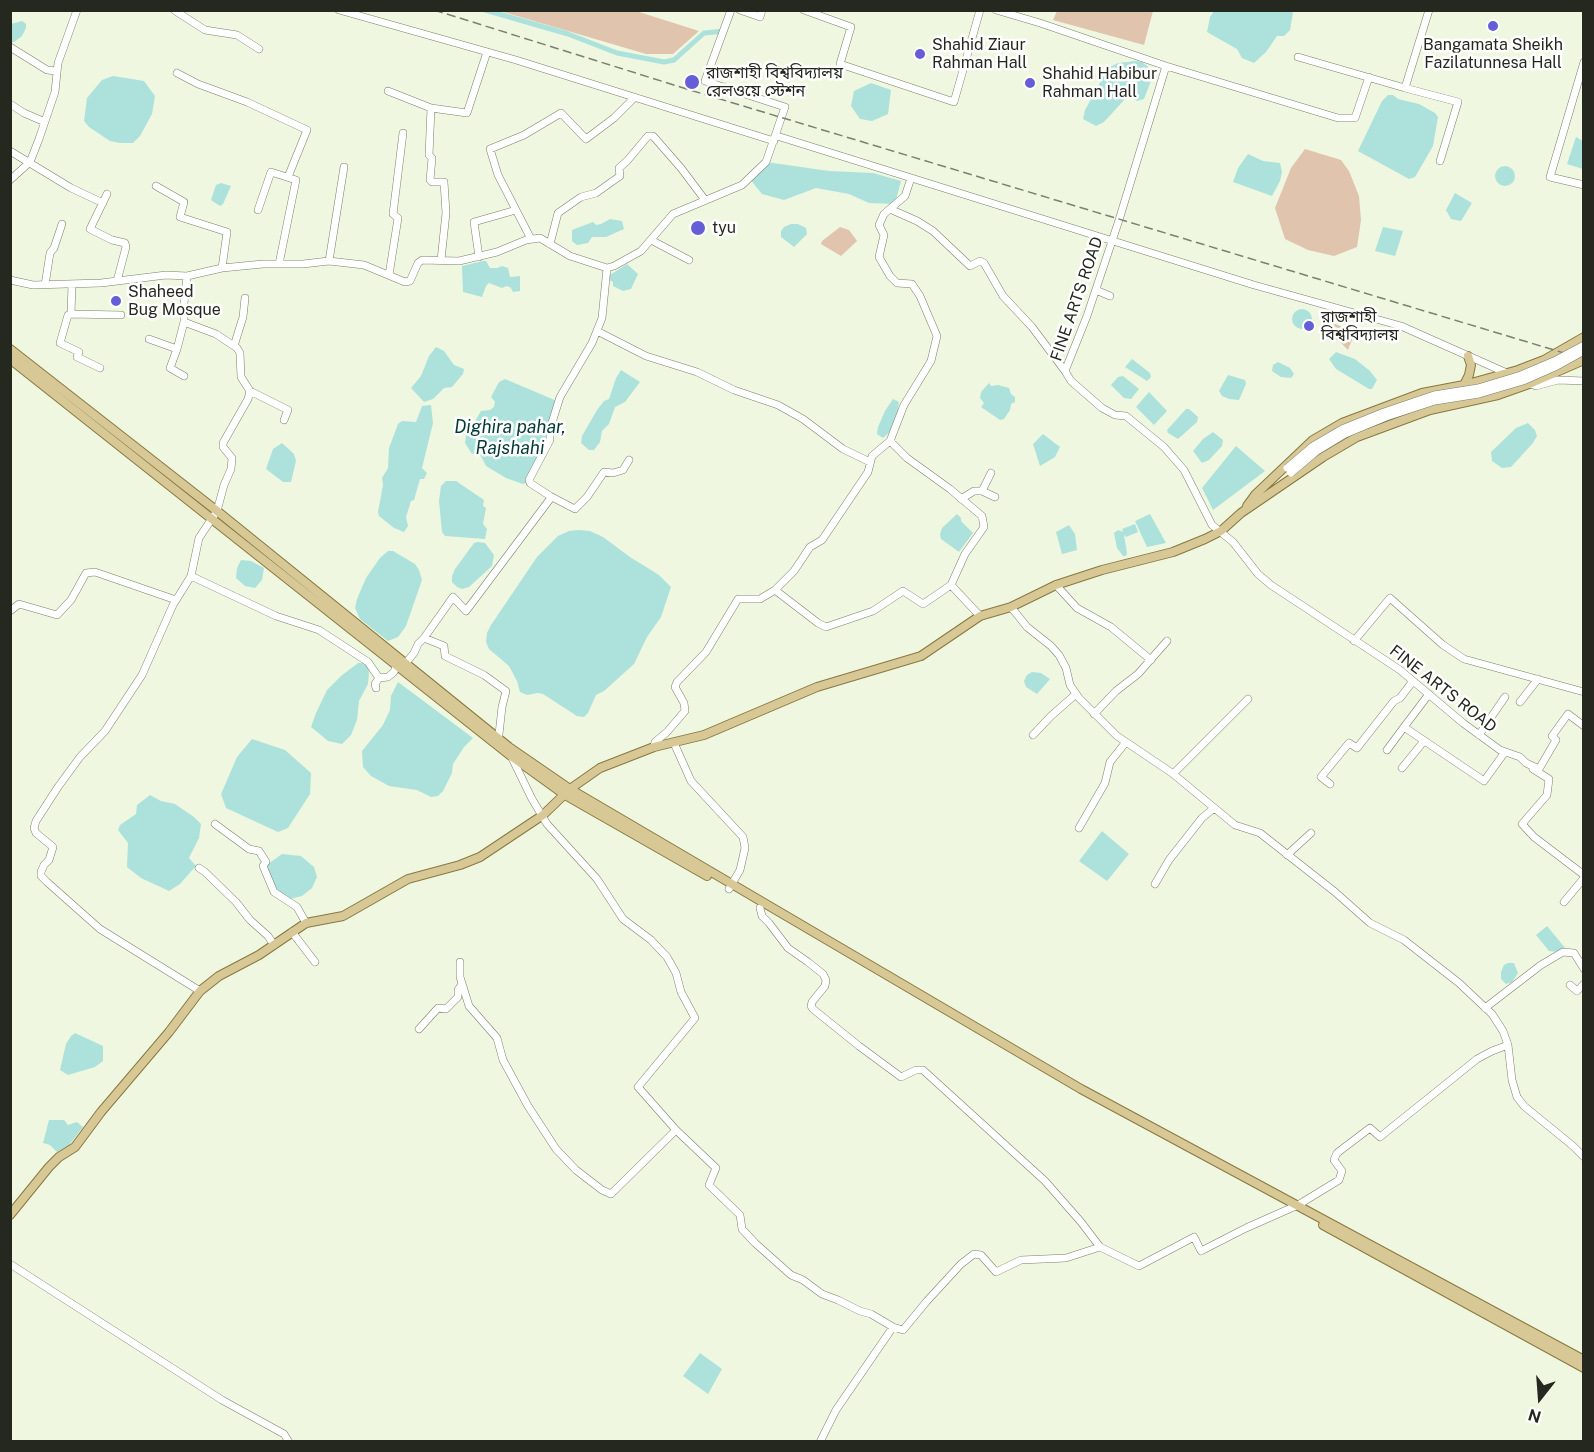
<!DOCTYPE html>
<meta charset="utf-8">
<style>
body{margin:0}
#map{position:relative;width:1594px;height:1452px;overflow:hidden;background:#eff7e0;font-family:"Public Sans",sans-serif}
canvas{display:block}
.frame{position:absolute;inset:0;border:12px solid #25281f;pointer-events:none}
.north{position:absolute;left:1510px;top:1368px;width:60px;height:60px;-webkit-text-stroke:4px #fff;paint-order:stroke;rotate:197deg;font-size:16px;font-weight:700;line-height:24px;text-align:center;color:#25281f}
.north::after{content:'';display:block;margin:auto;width:21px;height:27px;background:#25281f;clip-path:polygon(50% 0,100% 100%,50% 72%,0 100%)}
</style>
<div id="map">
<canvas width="1594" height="1452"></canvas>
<div class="frame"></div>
<div class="north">N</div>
</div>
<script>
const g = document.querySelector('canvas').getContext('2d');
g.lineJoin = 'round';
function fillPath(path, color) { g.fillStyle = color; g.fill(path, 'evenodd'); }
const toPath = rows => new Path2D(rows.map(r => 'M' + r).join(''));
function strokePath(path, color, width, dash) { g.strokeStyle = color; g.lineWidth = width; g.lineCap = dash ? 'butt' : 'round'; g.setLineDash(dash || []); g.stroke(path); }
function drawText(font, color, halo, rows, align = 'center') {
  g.font = font + ' "Public Sans","Noto Sans Bengali",sans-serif'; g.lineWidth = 5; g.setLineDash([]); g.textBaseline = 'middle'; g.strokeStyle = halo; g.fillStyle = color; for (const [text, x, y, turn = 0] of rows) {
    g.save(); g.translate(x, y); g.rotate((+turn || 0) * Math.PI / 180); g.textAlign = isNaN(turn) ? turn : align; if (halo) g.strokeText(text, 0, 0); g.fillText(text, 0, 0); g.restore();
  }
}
const green = toPath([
 [500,11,636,11,699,31,673,54,646,54],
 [1057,11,1057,10,1153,11,1144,45,1053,20],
 [1305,149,1341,160,1349,171,1359,196,1361,220,1357,247,1334,256,1308,250,1285,239,1275,208,1291,168],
 [840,227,849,230,857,241,841,256,821,244,822,241],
 [1333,323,1355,332,1348,350,1339,341,1327,336]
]);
const water = toPath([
 [1290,11,1293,13,1290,30,1284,36,1277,36,1266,52,1254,63,1242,58,1237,49,1207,32,1210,17,1214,11],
 [22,21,26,24,26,28,22,36,14,42,11,42,11,24],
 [1136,61,1142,62,1152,70,1151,81,1144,99,1137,101,1133,98,1125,99,1104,122,1096,126,1083,119,1085,110,1108,68,1118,63],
 [113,76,144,81,155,96,152,114,140,136,133,143,120,143,110,141,89,127,84,121,87,98,102,80],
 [871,83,891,90,888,114,872,121,860,119,851,106,854,91],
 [1388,95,1393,95,1398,99,1419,104,1435,113,1438,117,1433,146,1415,177,1409,179,1358,151,1382,101],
 [1576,137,1583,141,1583,169,1567,164],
 [1248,154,1263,161,1280,163,1282,172,1280,181,1272,196,1233,182,1238,168],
 [766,162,829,171,873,173,901,181,895,204,869,203,849,194,816,188,784,200,762,194,749,178],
 '1495 176a10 10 0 1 1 20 0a10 10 0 1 1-20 0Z',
 [221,183,231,186,223,204,220,206,211,200,216,185],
 [1455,193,1472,203,1461,221,1451,219,1446,210],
 [610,219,622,221,624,229,606,237,592,237,588,243,577,245,572,241,572,230,593,222,596,225,601,224],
 [791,224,798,224,806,228,807,234,794,247,781,237,781,231,784,227],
 [1383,227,1403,231,1395,256,1375,251],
 [483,261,486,261,490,268,497,268,502,266,508,268,510,277,520,276,520,291,513,292,511,288,507,286,502,288,489,283,486,286,482,297,463,292,462,266],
 [627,264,638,274,631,289,623,291,613,286,613,282,608,279,610,275],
 '1292 319a10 10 0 1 1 20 0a10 10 0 1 1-20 0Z',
 [436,347,444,351,454,365,464,369,463,374,452,387,444,388,433,399,424,402,411,388,421,376,429,356],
 [1336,352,1355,359,1370,371,1377,380,1372,389,1369,389,1336,369,1329,359],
 [1132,359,1150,373,1151,377,1147,381,1125,367],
 [1278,362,1290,368,1294,374,1291,378,1281,377,1272,371,1273,365],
 [621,370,640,382,625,402,615,407,609,424,602,431,600,442,594,450,589,450,581,443,582,436,597,410,604,401,609,399,616,378],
 [1228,375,1245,380,1246,384,1239,400,1229,399,1222,396,1219,391],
 [1123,376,1139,389,1131,399,1124,398,1111,385,1118,377],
 [505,379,557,401,548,440,526,483,523,484,506,478,486,466,481,456,477,452,472,454,465,443,466,436,481,411,490,410,494,407,495,402,491,397,499,382],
 [989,383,991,386,998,385,1009,388,1011,394,1015,397,1015,402,1011,404,1010,410,1004,419,1000,420,981,407,984,403,980,398,981,392],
 [1149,392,1167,411,1154,425,1136,407],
 [893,399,899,402,896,421,893,429,883,438,877,434,878,427,885,411],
 [431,405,433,423,422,468,427,473,424,479,420,479,414,500,411,501,406,517,408,526,404,532,394,528,379,516,378,512,383,485,382,478,388,468,389,448,398,424,402,421,416,422,422,406],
 [1186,409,1189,409,1198,417,1197,422,1178,439,1168,433,1167,430],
 [1528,423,1535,430,1537,436,1533,443,1511,467,1502,468,1492,461,1491,452,1516,428],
 [1213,432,1223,440,1222,446,1209,460,1202,463,1193,451,1203,439],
 [1043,434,1060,447,1055,457,1040,466,1033,444],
 [282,443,294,454,296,461,291,482,283,482,266,469,273,449],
 [1236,446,1265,471,1213,510,1202,488],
 [446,481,456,481,484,500,483,506,486,508,483,524,487,529,485,539,445,536,442,532,439,501,441,486],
 [957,514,961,518,961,521,973,533,959,552,941,539,940,534,942,528],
 [1150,514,1166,543,1147,547,1135,521],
 [1135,524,1138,532,1126,537,1124,535,1127,553,1126,556,1123,556,1117,548,1114,533,1118,530,1123,532,1122,529],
 [1069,525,1075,534,1077,550,1062,554,1056,532],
 [579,530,590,531,603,537,630,557,659,575,671,587,661,617,647,637,634,664,604,691,596,695,588,713,584,717,577,716,543,694,538,693,527,695,520,692,517,681,509,666,489,649,486,642,487,633,491,625,537,557,558,536,569,531],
 [478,542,485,543,494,555,492,566,469,587,462,589,457,587,452,582,452,576,455,569,474,543],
 [388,551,393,551,415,564,419,570,422,580,406,626,398,637,388,641,360,619,355,608,357,599,366,578,380,558],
 [241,560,251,561,264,568,262,580,255,588,245,586,236,578,237,568],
 [358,663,367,663,369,672,368,684,359,701,357,720,351,735,342,744,328,741,311,727,316,713,327,690,341,676],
 [1032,672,1041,673,1050,679,1037,694,1026,687,1024,681,1027,675],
 [398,682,473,738,464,747,453,764,452,773,443,791,438,796,431,797,417,790,389,786,371,776,363,767,362,751,383,725,390,710,391,696],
 [252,739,285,750,311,773,310,794,288,828,278,832,226,808,221,794,237,757],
 [150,795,161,801,175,804,194,817,201,824,199,838,189,858,196,866,180,884,169,891,141,878,127,867,128,843,118,830,120,825,136,814,137,805],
 [1102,831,1129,854,1107,881,1079,861],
 [282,854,301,856,314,867,317,877,312,888,302,896,290,899,279,893,271,882,268,872,268,864],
 [1547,926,1566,949,1558,952,1549,951,1536,935],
 [1508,963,1514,963,1518,973,1512,982,1506,984,1501,979,1501,972,1504,965],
 [75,1033,103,1046,103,1061,95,1067,68,1075,60,1070,66,1044,71,1036],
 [49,1120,64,1120,68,1125,77,1122,83,1127,69,1145,57,1152,50,1145,43,1143],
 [700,1353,722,1369,708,1394,683,1376]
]);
const canal = toPath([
 [485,10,568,34,617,53,664,62,674,60,704,33,725,31]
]);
const minor = toPath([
 [174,10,205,30,237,35,259,49],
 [339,10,516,60,774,141],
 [740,10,760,17,762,10],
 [804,10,851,27,840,64,954,102,980,10],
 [996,10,1040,23,1166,66,1119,220,1087,316,1065,371,1071,381,1102,408,1115,415,1126,416,1164,447,1184,470,1212,525,1233,542,1258,574,1271,585,1400,670,1463,723,1500,750,1520,757,1526,763,1539,769,1556,740,1552,736,1568,714,1584,726],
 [10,47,47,70,56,71],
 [1298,57,1405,88,1429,10],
 [1584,62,1550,177,1584,185],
 [1166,66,1338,118,1355,118,1369,77],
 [177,73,198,84,247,102,307,130,288,177],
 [1405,88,1458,102,1440,161],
 [388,91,431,108,429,155,432,158,430,180,432,182,444,182,446,213,441,260],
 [10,104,24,113,45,122],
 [431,108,467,113,487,52],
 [777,136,1254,285,1401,326,1509,374],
 [10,151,71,188,103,203],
 [911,178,905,196,884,214,879,225,884,235,879,257,890,276,897,283,912,284,920,296,937,336,931,361,904,405,890,441,907,458,950,489,982,516,984,527,965,554,951,585,980,616],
 [10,180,30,162,39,139,55,92,58,63,77,10],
 [156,186,184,202,180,217,227,232,222,268],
 [107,194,90,229,112,240,125,243,126,247,117,281],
 [890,209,917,221,933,231,970,266,980,261,984,263,1003,296,1032,327,1065,371],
 [258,210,271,172,296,180,279,264],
 [531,239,498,175,490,149,524,135,561,113,586,139,614,118,634,98],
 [651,240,689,260],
 [550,244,558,213,581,197,596,193,620,176,619,168,627,161,648,136,653,136,681,168,705,200],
 [479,257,474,222,516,210],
 [329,261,344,167],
 [389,275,398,218,393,214,403,133],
 [187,276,184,303,184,322,216,334,237,348,240,353,241,377,250,391,248,399,223,443,223,447,232,458,231,469,224,485,217,511,199,538,191,576,173,605,142,675,105,731,80,757,58,787,36,821,34,828,36,833,53,847,49,860,44,865,41,872,41,876,47,882,100,929,200,991],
 [10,280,33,285,101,283,166,275,187,276,222,268,263,264,303,264,329,261,364,265,405,282,410,281,418,263,422,260,459,261,497,252,526,240,540,238,570,256,607,268,614,266,641,251,673,214,742,185,766,162,785,107,705,81,731,10],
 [72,284,71,314,121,315],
 [45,285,50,253,54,248,62,224],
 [1096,290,1110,296],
 [71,314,68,315,60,343,79,352,77,357,100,368],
 [597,331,646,356,697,372,734,390,778,405,803,419,843,449,870,462],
 [149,339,177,349,184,322],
 [234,346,243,317,245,298],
 [177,349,170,368,184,376],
 [1527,383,1536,386,1558,380,1584,381],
 [250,391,288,410,284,420],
 [890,441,872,456,868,472,822,540,810,547,794,571,775,590,818,623,826,627,873,611,903,591,923,604,951,585],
 [982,491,991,473],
 [550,496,575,509,587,497,604,472,613,473,623,470,629,460],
 [961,499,974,491,982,491,995,497],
 [191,576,276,616,319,630,368,662,379,678,388,677,394,672,396,666],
 [1056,585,1077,608,1111,627,1151,660],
 [1011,607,1027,627,1051,646,1059,655,1066,668,1070,685,1079,698,1117,736,1172,773,1235,825,1260,833,1335,892,1370,923,1404,940,1459,983,1492,1014,1503,1031,1508,1045,1512,1080,1517,1097,1524,1106,1573,1146,1584,1157],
 [10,611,19,604,57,615,71,600,86,573,95,572,176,600],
 [424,638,453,597,466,611,550,499,550,496,530,483,529,480,550,440,550,429,560,397,592,343,602,318,607,268],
 [1354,641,1390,598,1443,645,1464,659,1584,692],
 [405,664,414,653,418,644,424,638,444,646,445,656,484,675,506,691,502,707,498,743],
 [376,688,375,684,379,678],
 [1429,694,1404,727,1484,781,1505,752,1508,753],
 [1520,702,1538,679],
 [1094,714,1116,691,1138,674,1167,641],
 [1033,735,1051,716,1076,694],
 [1479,735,1505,697],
 [674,743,691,781,743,837,745,848,740,870,729,889],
 [654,747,655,742,667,732,685,711,684,703,675,687,677,682,706,652,738,599,760,599,775,590],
 [1387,750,1404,727],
 [512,758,532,799,547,824,597,879,623,919,651,940,667,957,676,973,681,992,695,1018,638,1087,676,1130,716,1168,709,1185,740,1215,742,1229,755,1243,791,1275,803,1280,822,1294,838,1300,860,1311,871,1314,893,1327,903,1330,927,1301,961,1264,974,1254,981,1255,996,1272,1021,1260,1066,1258,1100,1247,1139,1266,1194,1237,1201,1251,1246,1228,1298,1205,1339,1180,1342,1171,1334,1160,1337,1153,1370,1128,1380,1137,1477,1059,1492,1051,1508,1045],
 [1402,768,1424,741],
 [1533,769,1549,779,1547,795,1522,824,1534,837,1584,875],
 [1173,774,1248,699],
 [1330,784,1321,777,1349,743,1357,748,1394,701,1400,698,1413,681],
 [215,824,249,849,259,851,266,862,263,866,274,892,297,907,306,923],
 [1079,828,1105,783,1110,762,1126,742],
 [1287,855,1311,833],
 [199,868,205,872,236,902,250,920,268,936,274,945],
 [1155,884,1169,860,1202,818,1213,809],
 [1564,902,1584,878],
 [760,908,762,916,769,923,788,948,808,962,823,974,826,980,825,986,812,1002,811,1006,813,1009,859,1046,901,1077,916,1070,923,1070,1045,1181,1081,1222,1100,1247],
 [292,932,315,962],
 [460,962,460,977,469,1006,497,1038,503,1060,528,1106,556,1149,576,1170,602,1190,611,1194,676,1130],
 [1570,985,1577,991,1584,984],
 [1485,1008,1541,965,1563,952,1574,953,1584,969],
 [419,1029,438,1008,446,1009,458,997,458,990,462,984],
 [10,1264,222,1400,284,1434,289,1442],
 [820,1442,836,1410,893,1327]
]);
const major = toPath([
 [10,349,217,511,509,747,570,789,1081,1089,1584,1360],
 [10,359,511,756,565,795,707,876],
 [1464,385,1469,375,1471,365,1468,356],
 [1247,506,1255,495,1313,440,1342,423,1422,393,1464,385,1518,370,1544,360,1584,337],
 [10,1215,49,1167,59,1157,75,1147,101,1112,169,1032,200,991,219,976,259,955,306,923,343,916,408,879,460,865,480,857,543,815,570,789,600,768,654,747,704,735,817,687,921,656,980,616,1011,607,1056,585,1102,570,1173,552,1205,539,1221,531,1241,513,1323,457,1357,437,1430,410,1498,395,1529,384,1584,360],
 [1323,1225,1584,1368]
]);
const rail = toPath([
 [434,10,690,90,1584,359]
]);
const minorBridge = toPath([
 [1287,468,1313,446,1342,429,1384,412,1434,395,1478,388,1521,375,1554,361,1584,345],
 [1291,473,1317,451,1345,434,1386,417,1435,401,1479,394,1523,381,1557,366,1584,351]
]);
const markers = [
 [1493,26,6,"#665ed7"],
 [920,54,6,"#665ed7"],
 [692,82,8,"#665ed7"],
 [1030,83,6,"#665ed7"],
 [698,228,8,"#665ed7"],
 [116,301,6,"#665ed7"],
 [1309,326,6,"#665ed7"]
];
const poiNames = [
 ["Shahid Ziaur",932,45],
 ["Rahman Hall",932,63],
 ["Bangamata Sheikh",1493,45,"center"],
 ["Fazilatunnesa Hall",1493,63,"center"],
 ["রাজশাহী বিশ্ববিদ্যালয়",706,73],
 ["রেলওয়ে স্টেশন",706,91],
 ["Shahid Habibur",1042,74],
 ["Rahman Hall",1042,92],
 ["tyu",712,228],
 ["Shaheed",128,292],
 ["Bug Mosque",128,310],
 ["রাজশাহী",1321,317],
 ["বিশ্ববিদ্যালয়",1321,335]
];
const streetNames = [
 ["FINE ARTS ROAD",1077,299,-71],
 ["FINE ARTS ROAD",1443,689,38]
];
const waterNames = [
 ["Dighira pahar,",510,427],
 ["Rajshahi",510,448]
];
fillPath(green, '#e0c4ae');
fillPath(water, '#ace2db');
strokePath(canal, '#ace2db', 5);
strokePath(minor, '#79816c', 8);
strokePath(major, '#88783f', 10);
strokePath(minor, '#fff', 7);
strokePath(major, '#d7c896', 8);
strokePath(rail, '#7b8071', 1.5, [9, 4.5]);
strokePath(minorBridge, '#79816c', 8, []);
strokePath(minorBridge, '#fff', 7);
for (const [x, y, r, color] of markers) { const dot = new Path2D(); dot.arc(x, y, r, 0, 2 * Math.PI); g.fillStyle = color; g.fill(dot); strokePath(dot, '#fff', 2); }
drawText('16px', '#25281f', '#fff', poiNames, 'left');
drawText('16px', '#25281f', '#fff', streetNames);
drawText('italic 18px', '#043935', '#fff', waterNames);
</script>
